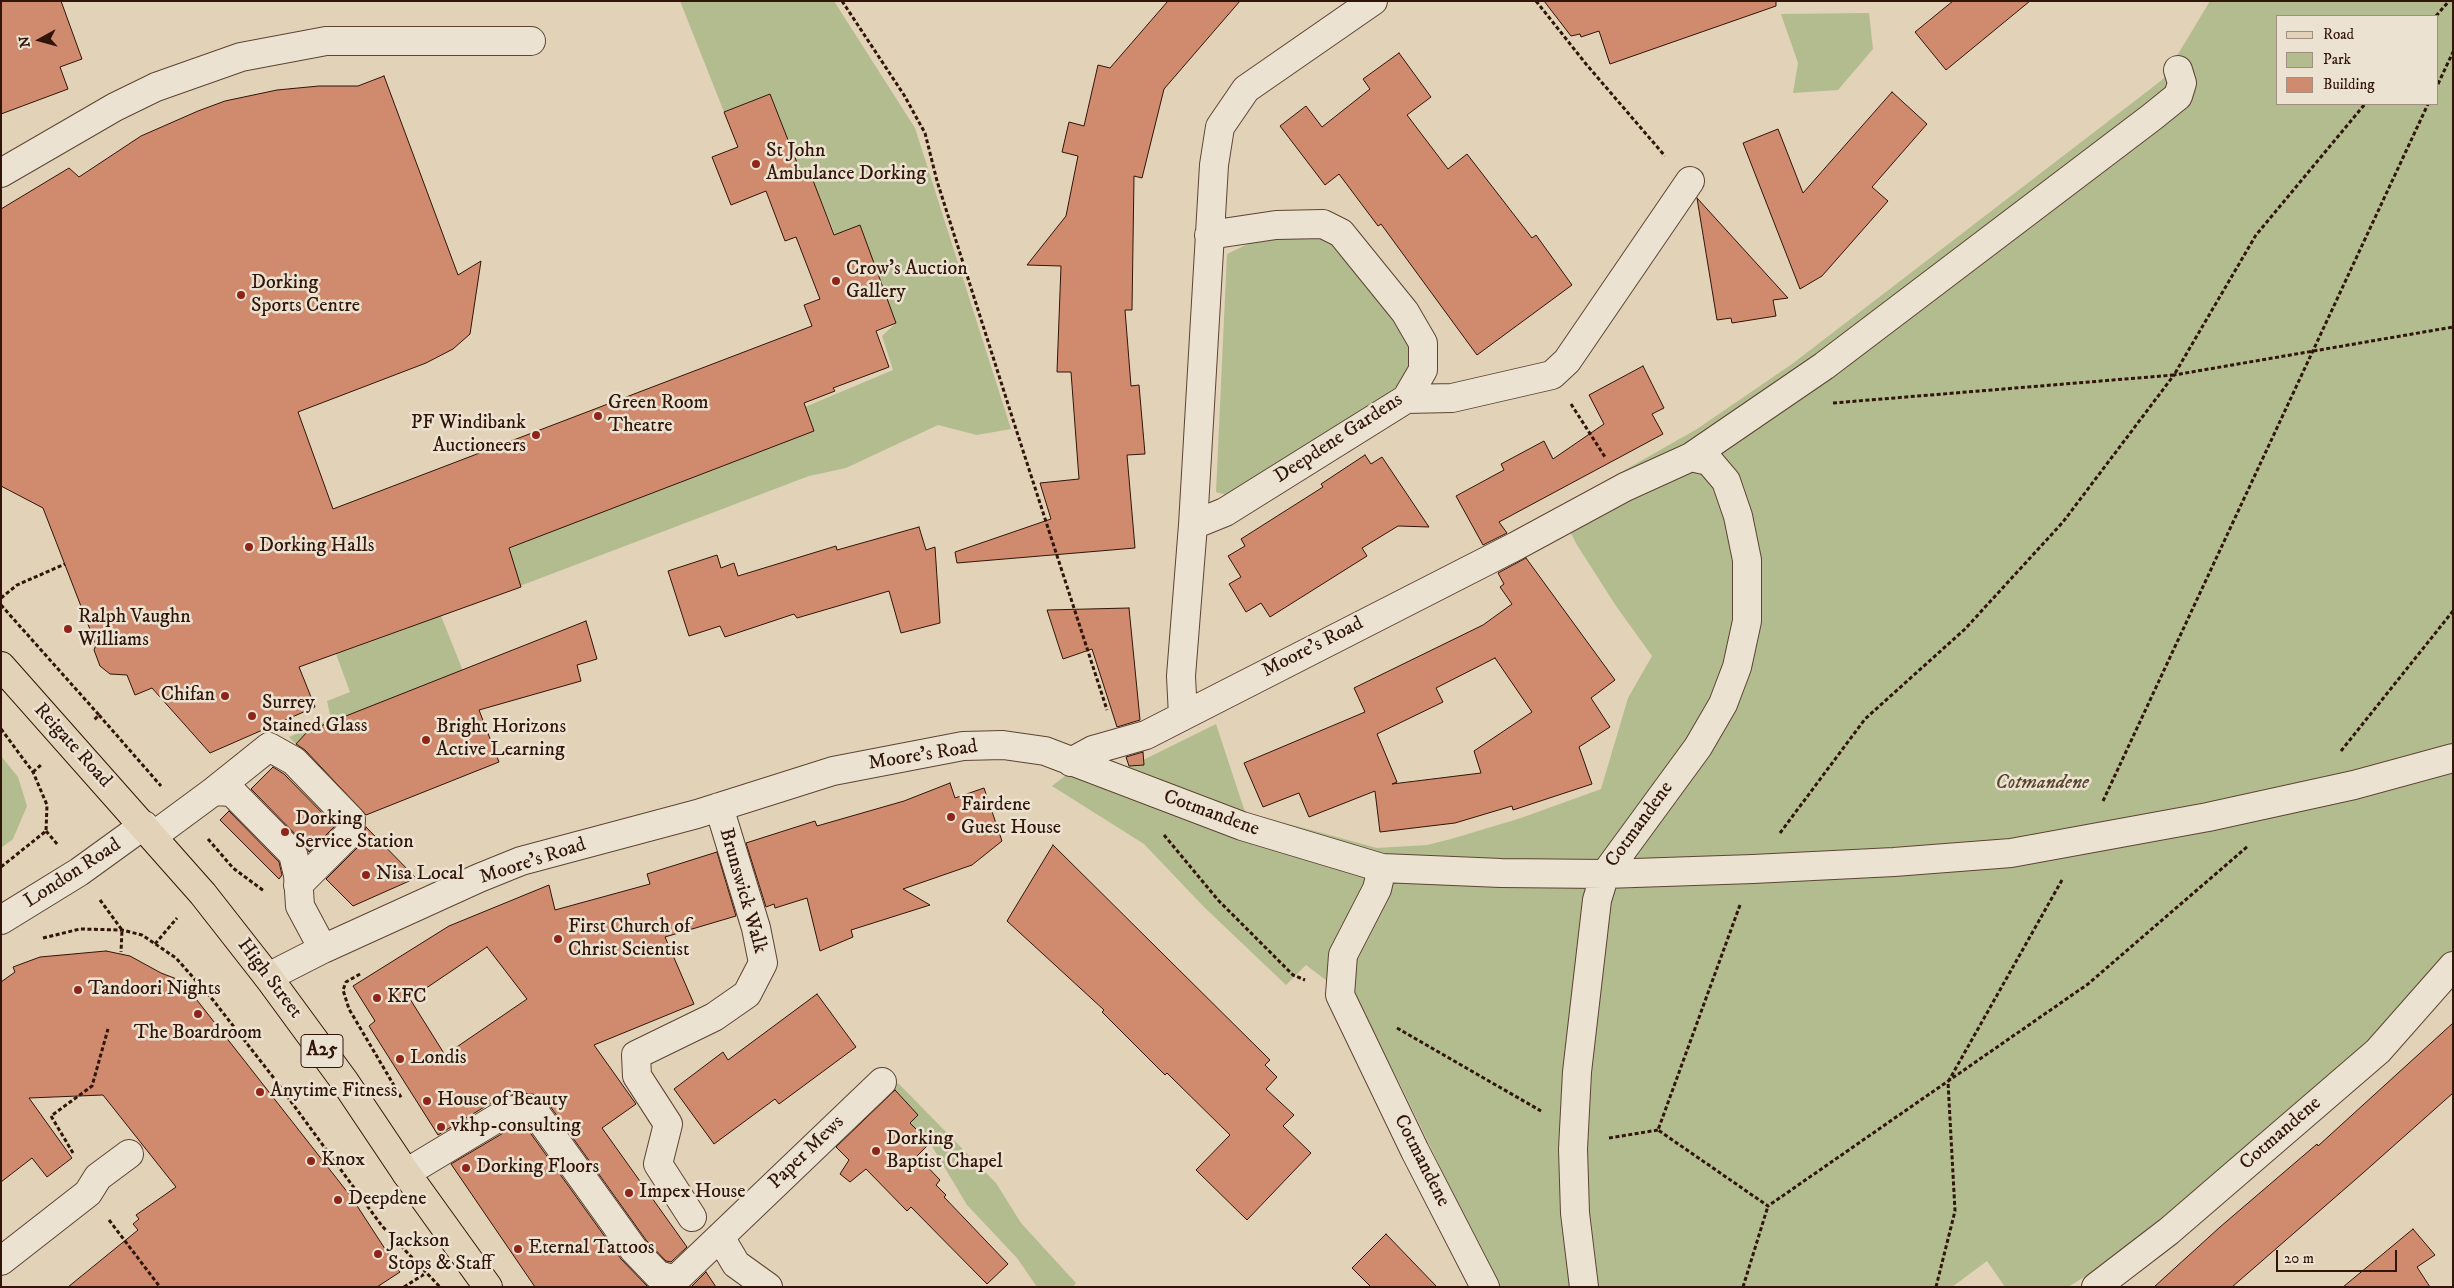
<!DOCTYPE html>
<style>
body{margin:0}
#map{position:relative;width:2454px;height:1288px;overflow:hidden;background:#e2d2b8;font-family:"IM FELL DW Pica",serif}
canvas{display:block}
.frame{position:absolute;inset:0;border:2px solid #311508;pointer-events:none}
.legend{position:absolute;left:2276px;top:15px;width:162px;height:90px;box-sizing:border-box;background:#ece2d1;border:1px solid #a19081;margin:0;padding:6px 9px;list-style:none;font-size:15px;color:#311508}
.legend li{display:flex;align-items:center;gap:10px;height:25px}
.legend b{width:25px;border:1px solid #a19081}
.north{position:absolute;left:15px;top:15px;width:50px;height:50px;-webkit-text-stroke:4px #ece2d1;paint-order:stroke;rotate:263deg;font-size:14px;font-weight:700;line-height:20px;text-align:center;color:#311508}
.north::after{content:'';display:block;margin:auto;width:18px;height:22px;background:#311508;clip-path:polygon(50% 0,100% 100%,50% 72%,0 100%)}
.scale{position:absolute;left:2276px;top:1250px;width:121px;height:22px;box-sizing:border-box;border:2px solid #311508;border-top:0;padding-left:6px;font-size:15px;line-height:18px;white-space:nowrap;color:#311508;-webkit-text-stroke:4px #ece2d1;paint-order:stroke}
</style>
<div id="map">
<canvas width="2454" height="1288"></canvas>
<div class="frame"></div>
<ul class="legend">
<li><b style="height:6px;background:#e2d2b8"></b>Road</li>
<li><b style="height:14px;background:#b3bc8f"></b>Park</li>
<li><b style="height:14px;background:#d08a6e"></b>Building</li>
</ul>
<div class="north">N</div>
<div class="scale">20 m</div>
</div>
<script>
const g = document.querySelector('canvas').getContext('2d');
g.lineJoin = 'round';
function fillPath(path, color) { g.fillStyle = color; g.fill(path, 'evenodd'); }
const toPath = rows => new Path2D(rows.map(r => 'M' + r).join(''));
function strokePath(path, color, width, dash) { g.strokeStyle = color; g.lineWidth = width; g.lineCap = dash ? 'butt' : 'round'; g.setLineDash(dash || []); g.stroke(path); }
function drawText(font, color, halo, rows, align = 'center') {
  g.font = font + ' "IM FELL DW Pica",serif'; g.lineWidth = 5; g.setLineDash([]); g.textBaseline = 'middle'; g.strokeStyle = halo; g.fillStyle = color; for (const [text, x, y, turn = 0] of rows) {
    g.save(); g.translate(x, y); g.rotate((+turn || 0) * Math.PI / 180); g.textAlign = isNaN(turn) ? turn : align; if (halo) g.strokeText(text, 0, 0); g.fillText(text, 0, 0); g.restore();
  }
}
const green = toPath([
 [680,1,834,1,915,128,1011,429,977,435,938,425,846,468,809,476,441,616,467,681,366,803,349,810,342,791,289,737,331,719,327,701,350,692,336,654,409,628,397,597,509,547,814,431,805,407,893,370,882,336,896,323,860,225,835,235,809,170,801,173,770,94,724,112],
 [2210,1,2453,1,2453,955,2396,1019,2178,1208,2110,1261,2068,1287,2005,1287,1987,1261,1952,1287,1498,1287,1403,1090,1360,1006,1306,965,1286,985,1204,907,1144,844,1052,786,1065,776,1133,765,1216,724,1245,812,1377,848,1427,845,1451,839,1521,818,1601,789,1628,698,1652,656,1616,606,1577,545,1558,508,1697,429,1792,364,2149,90,2163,79],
 [2278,16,2438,16,2438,104,2278,104],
 [1869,13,1873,49,1838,90,1793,93,1798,63,1781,14],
 [1303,233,1333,240,1404,329,1412,363,1401,383,1365,411,1227,495,1216,492,1227,254,1252,242],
 [1,756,18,777,27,806,13,839,1,848],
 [898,1083,996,1183,1021,1223,1076,1283,1073,1287,1037,1287,1017,1258,967,1205,930,1143,910,1123,918,1115,892,1089]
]);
const building = toPath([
 [1,1,61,1,82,59,60,67,68,89,1,114,1,1],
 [1168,1,1240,1,1164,89,1142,178,1134,176,1132,310,1125,310,1131,386,1139,385,1145,454,1127,455,1135,548,957,563,955,552,1051,519,1040,483,1079,479,1071,372,1057,372,1061,266,1027,265,1066,216,1078,156,1062,152,1069,122,1084,126,1098,65,1110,68,1168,1],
 [1544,1,1776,1,1776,6,1610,64,1599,31,1581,37,1580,34,1571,36,1544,1],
 [1953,1,2030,1,1946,70,1915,32,1953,1],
 [1399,53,1431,97,1407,115,1448,169,1467,154,1532,238,1536,235,1572,285,1477,355,1381,224,1378,226,1339,174,1325,185,1280,126,1306,106,1322,127,1370,89,1363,79,1399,53],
 [384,76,458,275,481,261,470,334,453,349,426,363,298,412,333,509,812,326,804,305,820,299,796,237,785,241,766,191,731,205,712,157,738,147,724,112,770,94,801,173,809,170,834,235,860,225,896,323,876,331,889,367,833,388,835,391,804,403,814,431,509,548,521,587,299,667,315,707,210,753,152,688,135,695,127,675,110,674,100,666,94,650,96,645,43,508,1,486,1,209,69,168,79,177,141,136,198,111,225,101,277,90,319,86,358,86,384,76],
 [1892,92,1927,124,1872,187,1888,201,1822,276,1800,289,1743,143,1778,129,1803,193,1892,92],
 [1697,198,1788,298,1773,300,1776,316,1732,323,1731,318,1717,320,1697,198],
 [1643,366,1664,408,1652,414,1663,434,1499,522,1507,533,1483,545,1456,496,1504,470,1501,464,1544,441,1553,459,1604,424,1589,395,1643,366],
 [1365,455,1371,464,1382,457,1429,527,1398,526,1362,548,1367,556,1270,617,1261,603,1246,612,1229,584,1241,577,1228,556,1245,546,1241,539,1323,487,1321,484,1365,455],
 [919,527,926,550,935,547,940,623,901,633,889,591,797,618,794,614,725,637,720,626,689,636,668,571,717,555,721,568,734,563,738,576,836,546,837,550,919,527],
 [1526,558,1615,680,1591,698,1610,727,1579,747,1592,784,1513,810,1512,806,1455,823,1380,832,1375,791,1309,817,1299,793,1263,807,1244,763,1365,712,1354,688,1483,625,1512,604,1500,587,1504,584,1498,573,1526,558],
 [1495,658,1532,712,1474,751,1481,773,1392,784,1397,782,1377,734,1443,702,1436,688,1495,658],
 [1129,608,1140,720,1117,727,1092,649,1063,659,1047,610,1129,608],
 [586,621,597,659,577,665,581,681,479,710,499,762,366,815,305,750,296,744,308,731,586,621],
 [1143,752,1144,765,1129,766,1126,757,1143,752],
 [273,767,284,774,335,826,309,852,304,843,251,789,273,767],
 [950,783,955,798,984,788,1002,841,972,865,903,889,930,905,851,930,853,937,820,951,807,898,775,908,774,904,766,907,746,843,815,821,817,826,904,801,950,783],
 [229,811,279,862,282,875,279,879,220,820,229,811],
 [366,827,416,878,353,906,326,879,361,844,366,827],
 [1053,845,1270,1060,1265,1065,1277,1077,1266,1089,1294,1115,1283,1126,1311,1153,1247,1220,1196,1170,1230,1135,1167,1073,1165,1075,1102,1012,1104,1010,1007,921,1053,845],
 [717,852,736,916,665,937,694,1004,594,1045,636,1104,602,1128,687,1247,671,1262,666,1261,646,1240,550,1106,533,1094,522,1093,501,1097,438,1135,369,1026,375,1021,353,986,449,926,549,885,555,910,650,884,647,874,717,852],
 [487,947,527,999,445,1055,410,999,487,947],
 [106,951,130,956,161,973,182,981,352,1198,400,1272,377,1287,68,1287,138,1230,133,1224,139,1219,136,1215,176,1187,103,1095,29,1098,72,1158,47,1177,32,1158,1,1182,1,982,15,972,13,967,40,957,106,951],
 [817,994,856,1047,779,1104,775,1099,714,1144,674,1089,723,1052,728,1060,817,994],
 [2453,1023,2453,1093,2363,1173,2232,1287,2154,1287,2220,1227,2317,1144,2318,1146,2453,1023],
 [895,1090,918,1115,910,1123,930,1143,917,1156,940,1180,936,1185,946,1195,944,1197,1008,1264,987,1284,911,1207,907,1211,866,1169,850,1182,840,1174,849,1160,836,1147,895,1090],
 [522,1124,526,1127,621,1259,648,1287,535,1287,451,1164,515,1126,522,1124],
 [2413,1229,2435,1255,2417,1267,2430,1287,2343,1287,2413,1229],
 [1386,1234,1437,1287,1371,1287,1352,1268,1386,1234],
 [706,1272,716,1287,691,1287,706,1272]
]);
const path = toPath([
 [842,1,904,95,925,133,937,181,1015,426,1107,710],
 [1536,1,1586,64,1665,156],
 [2436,16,2449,1],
 [2438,84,2453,52],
 [1833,403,2174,375,2256,235,2365,104],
 [1571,404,1605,457],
 [1,598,17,585,65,564],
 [1,605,99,715,94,720],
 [99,715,161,786],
 [1,729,33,772,47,805,46,831,1,867],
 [2341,751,2453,611],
 [33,772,42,764],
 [2103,801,2428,104],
 [46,831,58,845],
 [1780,833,1865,719,1965,629,2063,522,2174,375,2453,327],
 [1164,835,1218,900,1293,975,1305,980],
 [208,839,233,868,264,891],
 [100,900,122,930,121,952],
 [1740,905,1658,1130,1768,1206,2088,984,2248,846],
 [43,938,80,929,122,930,142,935,176,958,213,1000,273,1077,382,1226,440,1287],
 [155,944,177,918],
 [360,974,346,982,343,990,349,1009,402,1099],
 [1397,1028,1541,1111],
 [1609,1138,1658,1130],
 [73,1153,51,1116,92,1086,108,1029],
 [109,1220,160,1287],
 [404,1287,426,1273],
 [1743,1287,1768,1206],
 [1936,1287,1955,1211,1948,1082,2062,880]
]);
const minor = toPath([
 [1,173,115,107,156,87,241,57,326,41,531,41],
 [1406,399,1452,398,1552,375,1567,361,1690,181],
 [1193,525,1225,512,1406,399,1423,370,1423,343,1405,312,1341,233,1323,224,1276,225,1209,235],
 [1183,716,1181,676,1193,525,1214,165,1220,127,1246,89,1373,1],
 [1071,762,1093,750,1146,735,1516,546,1625,487,1691,457,1824,366,2152,117,2178,96,2182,83,2178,70],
 [214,791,269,747,294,761,351,820,350,833,298,885],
 [153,836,214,791,232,792,293,854,298,875,300,906,323,949],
 [1382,868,1377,889,1343,955,1340,995,1415,1151,1485,1287],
 [1,920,79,872,144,825],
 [268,977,323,949,479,878,521,861,697,814,833,771,963,746,1003,745,1045,751,1242,826,1382,868,1501,873,1605,874,1753,869,1894,862,2011,853,2208,817,2354,785,2453,758],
 [406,1173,509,1111,525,1108,537,1115,634,1250,658,1275,675,1280,882,1082],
 [692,1217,658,1164,668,1124,637,1076,636,1055,714,1017,747,994,763,963,756,928,719,807],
 [720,1237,736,1264,768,1287],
 [1,1261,88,1193,98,1177,129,1154],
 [1584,1287,1575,1213,1573,1149,1577,1072,1597,900,1605,874,1698,747,1723,704,1737,667,1747,621,1747,560,1738,516,1726,481,1709,461,1691,457],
 [2096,1287,2169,1231,2378,1051,2453,966]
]);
const major = toPath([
 [1,666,203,894,268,977,345,1082,406,1173,488,1287]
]);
const markers = [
 [756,164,5,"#8f2418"],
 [836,281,5,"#8f2418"],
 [241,295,5,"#8f2418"],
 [598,416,5,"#8f2418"],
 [536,435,5,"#8f2418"],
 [249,547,5,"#8f2418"],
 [68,629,5,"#8f2418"],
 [225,696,5,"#8f2418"],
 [252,716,5,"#8f2418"],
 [426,740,5,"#8f2418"],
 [951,817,5,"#8f2418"],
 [285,832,5,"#8f2418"],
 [366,875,5,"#8f2418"],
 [558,939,5,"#8f2418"],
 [78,990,5,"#8f2418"],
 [377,998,5,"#8f2418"],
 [198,1014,5,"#8f2418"],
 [400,1059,5,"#8f2418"],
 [260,1092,5,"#8f2418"],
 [427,1101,5,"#8f2418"],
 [441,1127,5,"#8f2418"],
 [876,1151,5,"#8f2418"],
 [311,1161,5,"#8f2418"],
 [466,1168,5,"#8f2418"],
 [629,1193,5,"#8f2418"],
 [338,1200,5,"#8f2418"],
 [518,1249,5,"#8f2418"],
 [378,1254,5,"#8f2418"]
];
const shields = [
 [322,1051,42]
];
const shieldNames = [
 ["A25",322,1051]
];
const poiNames = [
 ["St John",766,152],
 ["Ambulance Dorking",766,175],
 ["Crow's Auction",846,270],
 ["Gallery",846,293],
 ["Dorking",251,284],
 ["Sports Centre",251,307],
 ["Green Room",608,404],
 ["Theatre",608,427],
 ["PF Windibank",526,424,"right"],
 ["Auctioneers",526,447,"right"],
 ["Dorking Halls",259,547],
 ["Ralph Vaughn",78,618],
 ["Williams",78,641],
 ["Chifan",215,696,"right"],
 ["Surrey",262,704],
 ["Stained Glass",262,727],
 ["Bright Horizons",436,728],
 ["Active Learning",436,751],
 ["Fairdene",961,806],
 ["Guest House",961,829],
 ["Dorking",295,820],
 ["Service Station",295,843],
 ["Nisa Local",376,875],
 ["First Church of",568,928],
 ["Christ Scientist",568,951],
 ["Tandoori Nights",88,990],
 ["KFC",387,998],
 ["The Boardroom",198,1034,"center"],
 ["Londis",410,1059],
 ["Anytime Fitness",270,1092],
 ["House of Beauty",437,1101],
 ["vkhp-consulting",451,1127],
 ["Dorking",886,1140],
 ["Baptist Chapel",886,1163],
 ["Knox",321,1161],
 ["Dorking Floors",476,1168],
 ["Impex House",639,1193],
 ["Deepdene",348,1200],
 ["Jackson",388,1242],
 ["Stops & Staff",388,1265],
 ["Eternal Tattoos",528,1249]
];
const streetNames = [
 ["Deepdene Gardens",1339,439,-33],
 ["Moore's Road",1313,648,-27],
 ["Reigate Road",72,746,48],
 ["Moore's Road",923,756,-9],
 ["Cotmandene",1211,814,20],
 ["Cotmandene",1640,825,-54],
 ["Moore's Road",533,862,-18],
 ["London Road",73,874,-33],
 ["Brunswick Walk",742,891,74],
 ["High Street",269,979,53],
 ["Cotmandene",2281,1134,-41],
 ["Paper Mews",807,1153,-44],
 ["Cotmandene",1421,1161,63]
];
const parkNames = [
 ["Cotmandene",2042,784]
];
fillPath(green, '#b3bc8f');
fillPath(building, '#d08a6e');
strokePath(building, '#311508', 1);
strokePath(minor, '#5d4434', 30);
strokePath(major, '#311508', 30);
strokePath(path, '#311508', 3, [4, 2.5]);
strokePath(minor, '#ece2d1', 28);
strokePath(major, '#e2d2b8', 28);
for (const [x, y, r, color] of markers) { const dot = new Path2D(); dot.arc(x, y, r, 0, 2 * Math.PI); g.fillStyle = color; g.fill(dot); strokePath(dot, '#ece2d1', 2); }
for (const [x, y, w] of shields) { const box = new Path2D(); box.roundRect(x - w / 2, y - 16.5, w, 33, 4); g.fillStyle = '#ece2d1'; g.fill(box); strokePath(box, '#311508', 1); }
drawText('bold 19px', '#311508', null, shieldNames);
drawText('20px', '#311508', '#ece2d1', poiNames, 'left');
drawText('20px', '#311508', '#ece2d1', streetNames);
drawText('italic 20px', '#584730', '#ece2d1', parkNames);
</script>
